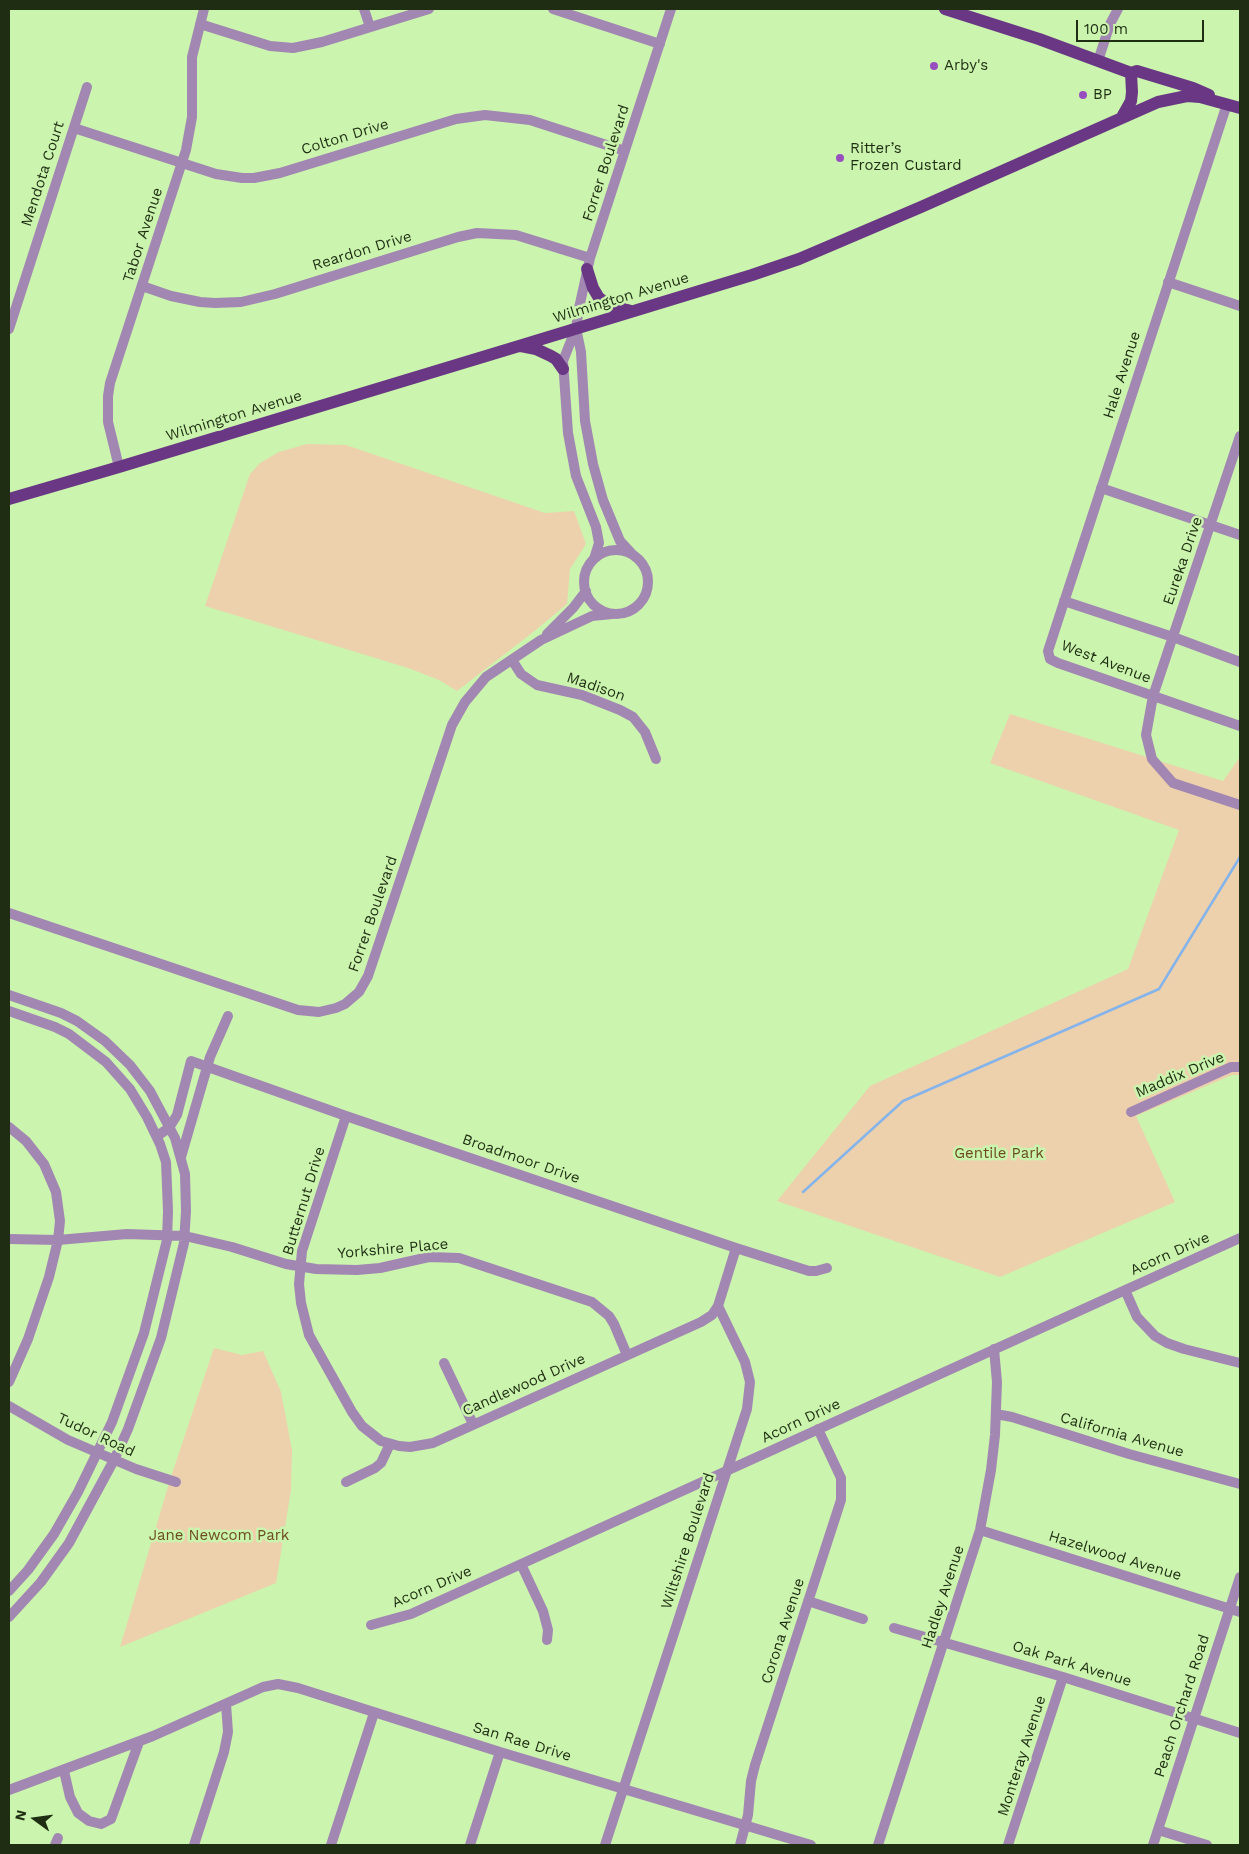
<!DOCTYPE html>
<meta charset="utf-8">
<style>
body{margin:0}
#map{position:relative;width:1249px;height:1854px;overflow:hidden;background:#cbf4ae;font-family:"Work Sans",sans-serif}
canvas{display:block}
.frame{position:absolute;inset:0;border:10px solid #1f2e13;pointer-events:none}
.north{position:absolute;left:10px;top:1794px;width:50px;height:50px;-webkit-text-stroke:4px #cbf4ae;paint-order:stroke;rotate:284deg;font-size:14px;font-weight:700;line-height:20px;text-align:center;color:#1f2e13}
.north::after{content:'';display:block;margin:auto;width:18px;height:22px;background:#1f2e13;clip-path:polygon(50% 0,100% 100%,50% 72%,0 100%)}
.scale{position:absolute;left:1076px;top:20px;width:128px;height:22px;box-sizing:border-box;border:2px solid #1f2e13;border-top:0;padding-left:6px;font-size:15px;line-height:18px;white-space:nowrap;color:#1f2e13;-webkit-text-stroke:4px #cbf4ae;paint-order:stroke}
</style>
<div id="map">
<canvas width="1249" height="1854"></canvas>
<div class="frame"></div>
<div class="north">N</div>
<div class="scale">100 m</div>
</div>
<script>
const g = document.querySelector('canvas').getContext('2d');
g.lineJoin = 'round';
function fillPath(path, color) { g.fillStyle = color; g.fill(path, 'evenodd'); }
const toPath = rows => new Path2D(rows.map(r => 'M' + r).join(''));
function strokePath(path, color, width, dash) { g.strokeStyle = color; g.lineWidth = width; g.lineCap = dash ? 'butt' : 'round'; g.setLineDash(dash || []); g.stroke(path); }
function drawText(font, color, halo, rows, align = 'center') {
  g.font = font + ' "Work Sans",sans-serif'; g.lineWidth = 5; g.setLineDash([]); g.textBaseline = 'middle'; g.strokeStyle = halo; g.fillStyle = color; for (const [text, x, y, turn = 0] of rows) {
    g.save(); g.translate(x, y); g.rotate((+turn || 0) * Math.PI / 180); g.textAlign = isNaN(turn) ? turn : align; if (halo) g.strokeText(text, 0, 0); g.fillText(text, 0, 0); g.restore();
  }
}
const green = toPath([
 [307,444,346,445,545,513,574,511,586,544,570,569,567,604,532,633,457,691,439,680,408,668,205,606,250,474,260,463,279,452],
 [1010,714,1223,781,1240,757,1240,1075,1232,1075,1136,1116,1175,1202,1000,1277,777,1201,870,1086,1128,969,1179,830,990,763],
 [214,1348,242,1355,263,1351,281,1392,292,1450,291,1490,276,1583,120,1647,170,1480]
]);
const stream = toPath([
 [803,1192,903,1101,1159,989,1240,857]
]);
const minor = toPath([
 [364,9,370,27],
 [553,9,660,44],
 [200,24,270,46,293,48,322,42,429,9],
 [1098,61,1110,24,1118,9],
 [1227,104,1048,651,1050,659,1058,663,1240,726],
 [74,128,216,174,242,178,254,178,280,173,456,119,485,115,530,120,625,151],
 [1168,282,1240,306],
 [142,286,171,296,200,302,215,303,241,302,275,294,458,237,477,233,516,235,590,258],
 [576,328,581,352,585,421,593,464,603,500,620,541,632,554],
 [9,329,87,87],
 [1240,436,1153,696,1146,735,1152,759,1173,783,1240,805],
 [119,467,108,422,108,396,110,383,186,150,192,117,192,57,204,9],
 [1101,488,1240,535],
 '584 582a32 32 0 1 1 64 0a32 32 0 1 1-64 0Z',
 [594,559,599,543,596,527,576,476,568,433,563,361,576,328,579,308,590,258,671,9],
 [1064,601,1173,637,1240,662],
 [547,634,573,608,586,591],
 [512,660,521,674,537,685,582,695,620,710,633,717,645,732,656,759],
 [9,913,298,1010,319,1012,336,1008,345,1004,359,992,368,976,446,743,452,725,465,702,486,677,541,640,592,616,612,614],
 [9,995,61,1013,77,1021,105,1041,130,1065,150,1091,175,1138,185,1174,186,1211,184,1243,161,1338,128,1429,114,1460,69,1543,41,1582,9,1617],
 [9,1011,55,1027,69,1034,106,1062,130,1089,147,1117,160,1144,166,1162,168,1211,167,1240,144,1333,112,1422,78,1492,54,1534,28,1570,9,1591],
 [1131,1112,1231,1067,1240,1067],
 [346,1116,302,1251,299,1284,301,1303,309,1335,352,1412,362,1426,381,1441,399,1446,410,1447,433,1443,701,1322,712,1315,718,1306],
 [9,1127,26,1141,44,1164,56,1192,60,1221,58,1240,49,1277,28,1339,9,1382],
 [157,1136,169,1128,177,1115,191,1061,346,1116,736,1248,809,1271,816,1271,827,1268],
 [181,1157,210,1057,228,1016],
 [9,1239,58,1240,127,1234,185,1236,232,1247,286,1264,316,1269,357,1270,380,1268,429,1257,459,1258,592,1302,609,1316,614,1324,627,1355],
 [1125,1290,1137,1317,1155,1336,1167,1343,1184,1349,1240,1363],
 [444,1363,473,1424],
 [9,1406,68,1440,136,1469,176,1482],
 [996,1414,1012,1417,1129,1454,1240,1484],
 [346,1482,375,1468,381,1463,390,1444],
 [980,1530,1240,1612],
 [521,1564,543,1611,548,1630,547,1640],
 [808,1601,863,1619],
 [371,1625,411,1614,1240,1238],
 [894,1628,1063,1677,1240,1733],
 [64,1771,70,1797,78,1813,89,1821,101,1824,111,1819,139,1742],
 [9,1790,153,1736,263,1687,278,1684,298,1688,500,1752,811,1845],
 [1158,1830,1207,1845],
 [55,1845,58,1838],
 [194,1845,224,1752,228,1732,226,1704],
 [331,1845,374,1713],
 [470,1845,500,1752],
 [605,1845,747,1409,750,1382,745,1362,718,1306,736,1248],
 [740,1845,748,1815,751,1781,755,1765,841,1500,841,1478,818,1429],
 [878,1845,980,1530,991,1470,995,1435,997,1382,994,1349],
 [1008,1845,1063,1677],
 [1153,1845,1240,1577]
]);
const major = toPath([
 [945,9,1039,39,1131,73,1137,71,1193,88,1209,95],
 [1122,117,1131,101,1132,92,1131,73],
 [587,269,593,288,599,298,609,305,631,311],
 [521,346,536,349,551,356,556,359,563,369],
 [9,499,119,467,519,346,752,275,799,259,921,207,1158,102,1187,96,1200,97,1240,108]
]);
const markers = [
 [934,66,5,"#994ec0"],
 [1083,95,5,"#994ec0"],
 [840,158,5,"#994ec0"]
];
const poiNames = [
 ["Arby's",944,66],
 ["BP",1093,95],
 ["Ritter’s",850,149],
 ["Frozen Custard",850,166]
];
const streetNames = [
 ["Colton Drive",345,137,-17],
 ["Forrer Boulevard",606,163,-72],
 ["Mendota Court",43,174,-72],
 ["Tabor Avenue",143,235,-72],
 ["Reardon Drive",362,251,-17],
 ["Wilmington Avenue",621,298,-17],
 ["Hale Avenue",1122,375,-72],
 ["Wilmington Avenue",234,416,-17],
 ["Eureka Drive",1183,561,-71],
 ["West Avenue",1106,662,21],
 ["Madison",596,687,19],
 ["Forrer Boulevard",373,914,-71],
 ["Maddix Drive",1180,1075,-23],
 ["Broadmoor Drive",521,1159,19],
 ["Butternut Drive",304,1201,-73],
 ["Yorkshire Place",393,1249,-5],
 ["Acorn Drive",1170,1254,-24],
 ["Candlewood Drive",524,1385,-24],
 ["Acorn Drive",801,1421,-25],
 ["Tudor Road",96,1435,25],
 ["California Avenue",1122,1435,16],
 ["Wiltshire Boulevard",688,1541,-72],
 ["Hazelwood Avenue",1115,1556,17],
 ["Acorn Drive",432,1587,-23],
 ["Hadley Avenue",943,1597,-72],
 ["Corona Avenue",783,1631,-72],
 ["Oak Park Avenue",1072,1664,17],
 ["Peach Orchard Road",1182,1706,-72],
 ["San Rae Drive",522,1742,17],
 ["Monteray Avenue",1022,1756,-72]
];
const parkNames = [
 ["Gentile Park",999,1154],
 ["Jane Newcom Park",219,1536]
];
fillPath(green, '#edd1ad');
strokePath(stream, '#85b4ea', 2.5);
strokePath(minor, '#a287b2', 10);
strokePath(major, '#693784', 12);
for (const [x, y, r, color] of markers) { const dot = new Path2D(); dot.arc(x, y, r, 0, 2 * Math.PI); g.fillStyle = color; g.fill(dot); strokePath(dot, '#cbf4ae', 2); }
drawText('15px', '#1f2e13', '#cbf4ae', poiNames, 'left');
drawText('15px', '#1f2e13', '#cbf4ae', streetNames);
drawText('15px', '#6c4c1f', '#cbf4ae', parkNames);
</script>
